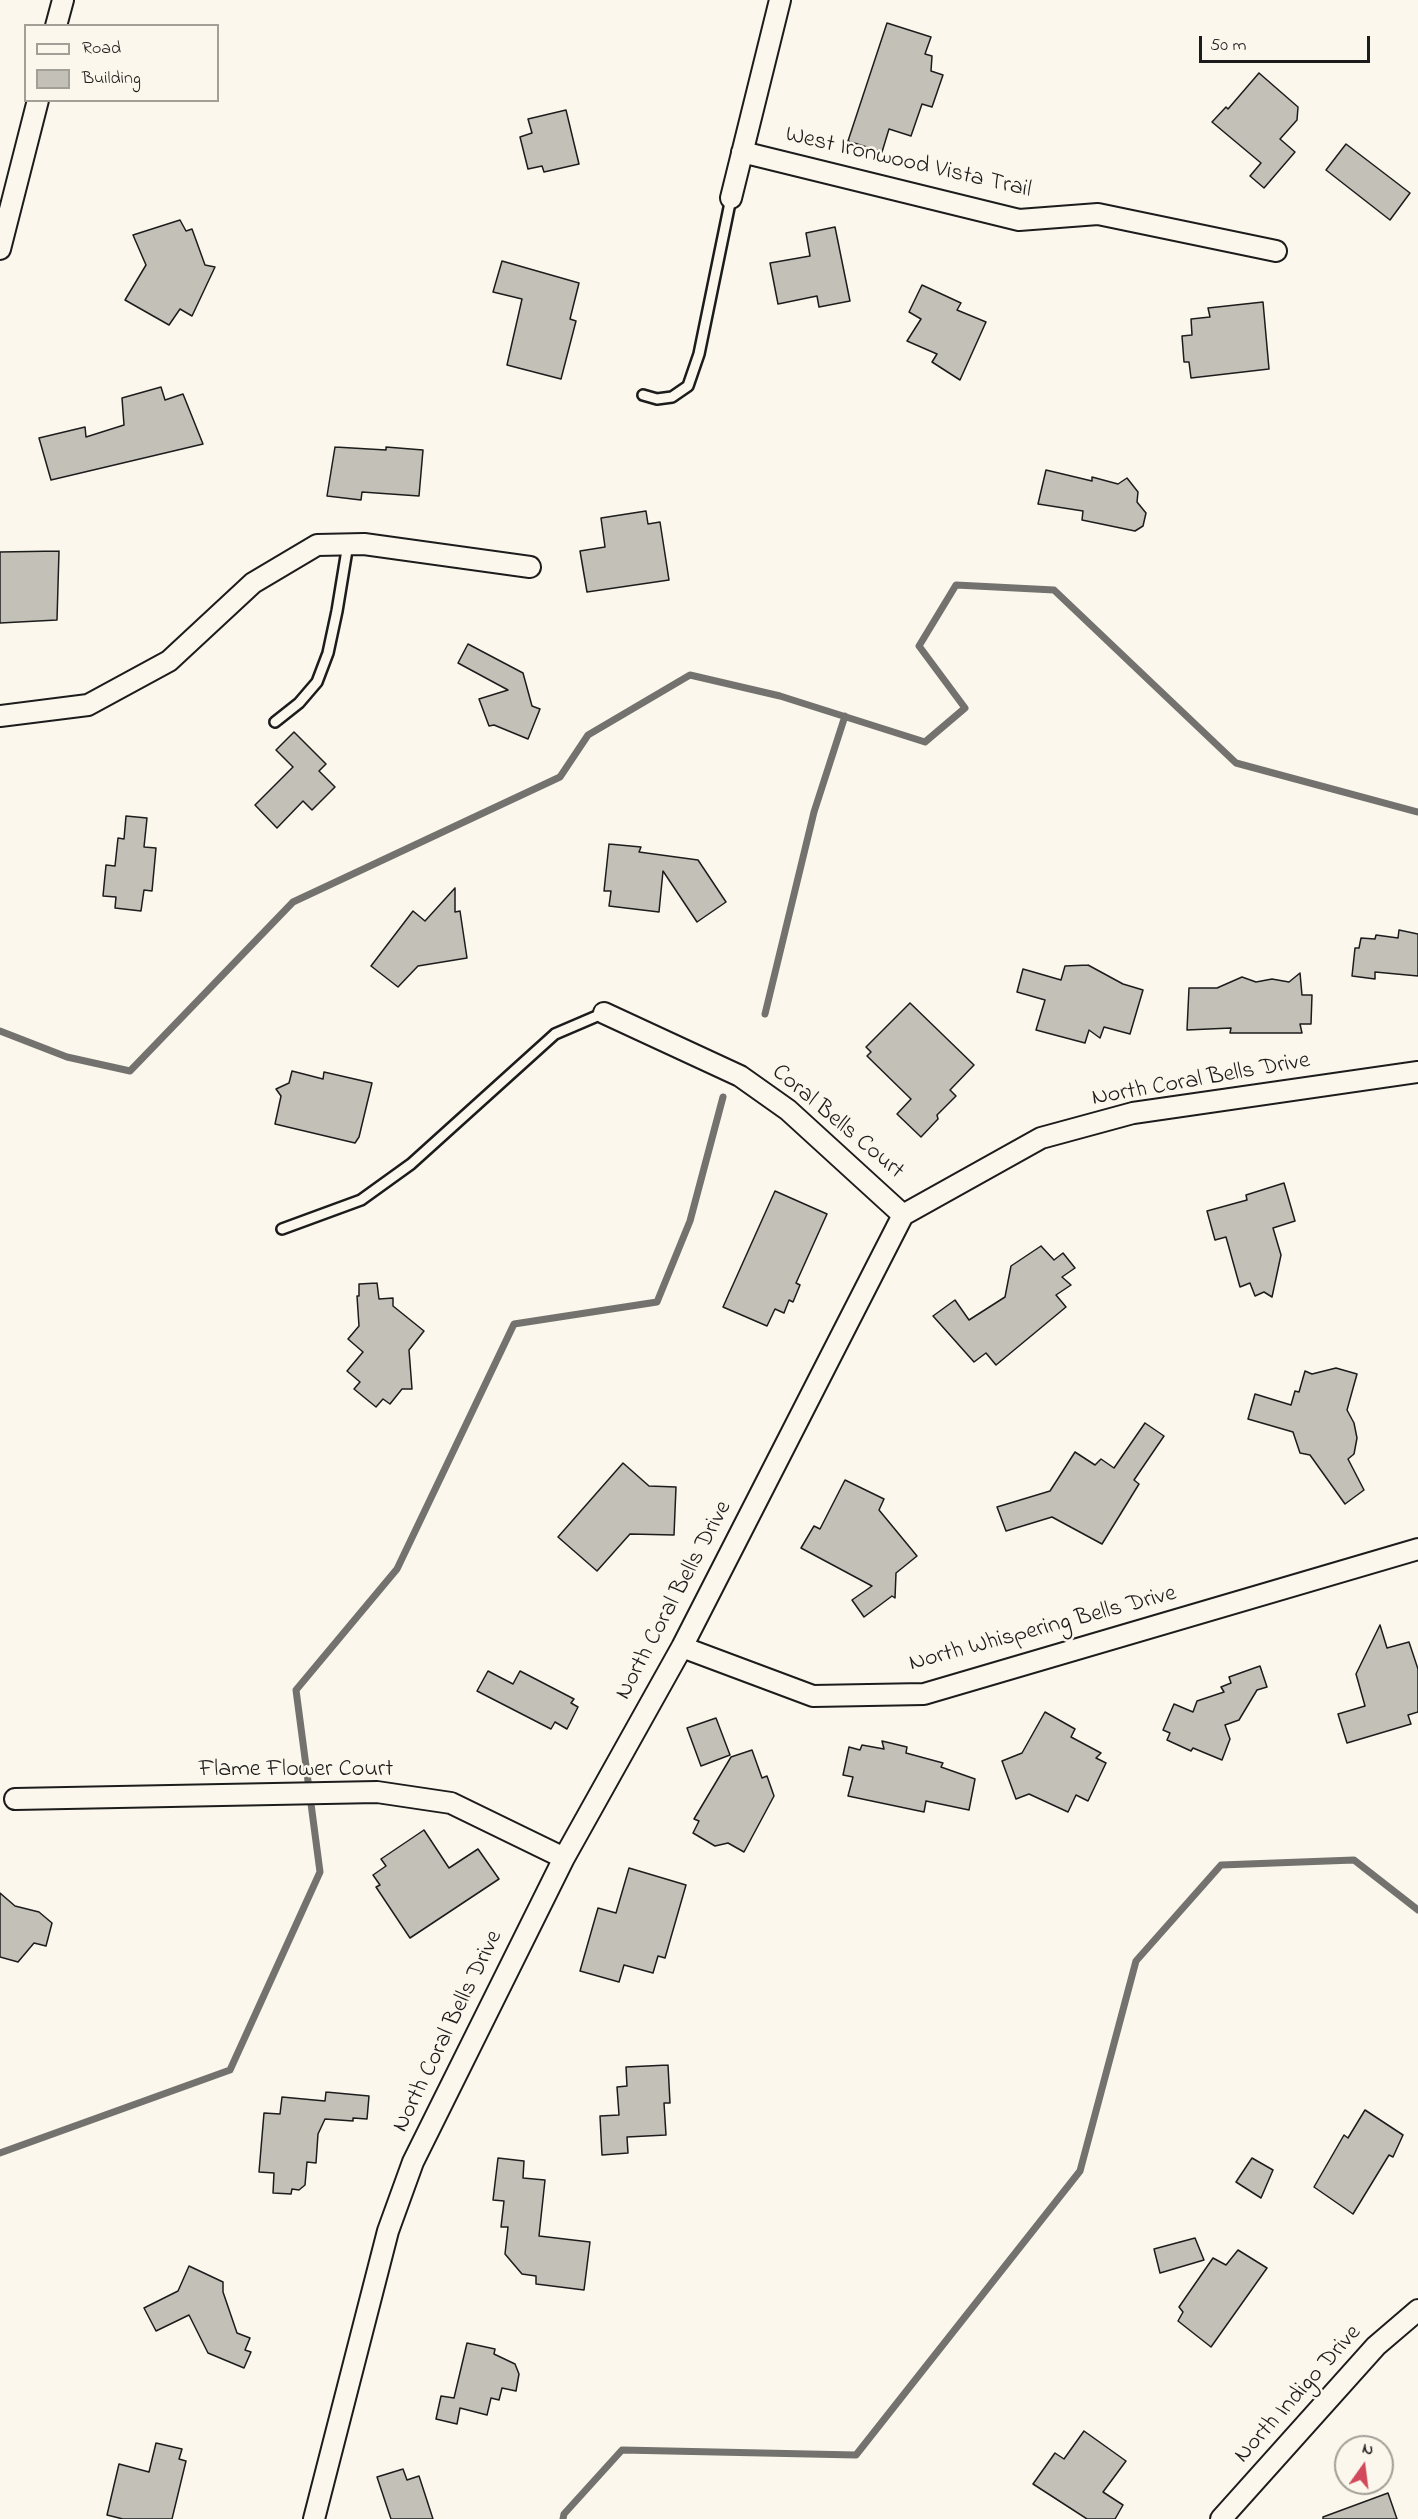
<!DOCTYPE html>
<style>
body{margin:0}
#map{position:relative;width:1418px;height:2519px;overflow:hidden;background:#fbf7ec;font-family:"Indie Flower",sans-serif}
canvas{display:block}
.legend{position:absolute;left:24px;top:24px;width:195px;height:78px;box-sizing:border-box;background:#fbf7ec;border:2px solid #a29f99;margin:0;padding:8px 10px;list-style:none;font-size:18px;color:#1c1c1c}
.legend li{display:flex;align-items:center;gap:12px;height:30px}
.legend b{width:30px;border:2px solid #a29f99}
.north{position:absolute;left:1334px;top:2435px;width:60px;height:60px;box-sizing:border-box;background:#fbf7ec;border:2px solid #a29f99;border-radius:50%;rotate:14deg;font-size:16px;font-weight:700;line-height:24px;text-align:center;color:#1c1c1c}
.north::after{content:'';display:block;margin:auto;width:21px;height:27px;background:#d1495b;clip-path:polygon(50% 0,100% 100%,50% 72%,0 100%)}
.scale{position:absolute;left:1199px;top:36px;width:171px;height:27px;box-sizing:border-box;border:3px solid #1c1c1c;border-top:0;padding-left:8px;font-size:18px;line-height:21px;white-space:nowrap;color:#1c1c1c;-webkit-text-stroke:4px #fbf7ec;paint-order:stroke}
</style>
<div id="map">
<canvas width="1418" height="2519"></canvas>
<ul class="legend">
<li><b style="height:8px;background:#fbf7ec"></b>Road</li>
<li><b style="height:16px;background:#c3c0b8"></b>Building</li>
</ul>
<div class="north">N</div>
<div class="scale">50 m</div>
</div>
<script>
const g = document.querySelector('canvas').getContext('2d');
g.lineJoin = 'round';
const toPath = rows => new Path2D(rows.map(r => 'M' + r).join(''));
function strokePath(path, color, width, dash) { g.strokeStyle = color; g.lineWidth = width; g.lineCap = dash ? 'butt' : 'round'; g.setLineDash(dash || []); g.stroke(path); }
function fillPath(path, color) { g.fillStyle = color; g.fill(path, 'evenodd'); }
function drawText(font, color, halo, rows, align = 'center') {
  g.font = font + ' "Indie Flower",sans-serif'; g.lineWidth = 5; g.setLineDash([]); g.textBaseline = 'middle'; g.strokeStyle = halo; g.fillStyle = color; for (const [text, x, y, turn = 0] of rows) {
    g.save(); g.translate(x, y); g.rotate((+turn || 0) * Math.PI / 180); g.textAlign = isNaN(turn) ? turn : align; if (halo) g.strokeText(text, 0, 0); g.fillText(text, 0, 0); g.restore();
  }
}
const stream = toPath([
 [765,1014,814,812,845,716],
 [0,1031,67,1057,130,1071,293,902,560,777,588,735,690,675,780,696,925,742,965,708,919,646,956,585,1054,590,1236,763,1418,812],
 [0,2153,230,2070,320,1872,296,1690,397,1569,514,1324,657,1302,690,1221,723,1097],
 [563,2519,564,2514,622,2450,856,2455,1080,2171,1136,1961,1221,1865,1354,1860,1418,1910]
]);
const building = toPath([
 [887,23,931,37,925,54,932,56,931,71,943,75,932,107,922,104,911,136,889,129,882,152,848,141,887,23],
 [1259,73,1298,107,1297,120,1280,139,1295,152,1264,188,1250,176,1261,163,1212,122,1226,107,1228,109,1259,73],
 [566,110,579,164,544,172,542,166,528,169,520,137,532,133,528,119,566,110],
 [1346,144,1410,193,1390,220,1326,170,1346,144],
 [180,220,186,231,192,229,205,265,215,267,192,316,180,309,169,325,125,300,146,265,133,235,180,220],
 [835,227,850,301,819,307,817,296,778,304,770,263,810,256,806,233,835,227],
 [502,261,579,283,570,319,576,321,561,379,507,365,522,299,493,292,502,261],
 [922,285,961,303,957,310,986,322,960,380,932,362,937,354,907,341,921,319,909,312,922,285],
 [1263,302,1269,369,1191,378,1189,362,1184,362,1182,336,1192,335,1191,319,1210,317,1208,308,1263,302],
 [161,387,165,400,183,394,203,444,51,480,39,438,85,427,86,437,124,425,122,398,161,387],
 [335,447,386,450,386,447,423,450,419,496,362,492,361,500,327,496,335,447],
 [1046,470,1092,481,1092,477,1118,484,1127,478,1138,492,1137,502,1146,513,1143,526,1135,531,1082,520,1083,511,1038,504,1046,470],
 [646,511,648,524,660,522,669,580,587,592,580,551,605,547,601,518,646,511],
 [59,551,57,620,0,623,0,552,59,551],
 [468,644,523,673,532,706,540,709,528,739,494,725,489,726,479,699,508,690,458,663,468,644],
 [294,732,326,764,319,771,335,787,312,810,303,801,277,828,255,805,293,767,276,750,294,732],
 [126,816,147,818,144,847,156,848,152,891,144,890,141,911,115,908,116,897,103,896,106,865,115,866,118,838,124,839,126,816],
 [609,844,641,847,639,852,698,860,726,902,697,922,663,871,659,912,609,906,611,891,604,891,609,844],
 [455,888,455,912,460,911,467,958,418,966,398,987,371,966,413,911,425,921,455,888],
 [1399,930,1418,934,1418,976,1375,972,1375,979,1352,976,1355,948,1359,948,1361,938,1375,939,1376,935,1398,938,1399,930],
 [1088,965,1123,984,1143,990,1130,1034,1104,1027,1100,1038,1089,1030,1085,1043,1036,1030,1045,1000,1017,992,1023,969,1061,980,1065,966,1088,965],
 [1300,973,1302,995,1312,995,1311,1024,1300,1024,1302,1033,1230,1033,1231,1028,1187,1030,1189,988,1217,988,1242,977,1256,982,1272,979,1289,982,1300,973],
 [910,1003,974,1065,950,1090,956,1096,937,1115,938,1119,921,1137,897,1114,911,1099,867,1056,871,1052,866,1047,910,1003],
 [292,1071,323,1079,324,1072,372,1083,359,1137,355,1143,275,1124,281,1096,276,1089,289,1083,292,1071],
 [1284,1183,1295,1221,1273,1228,1281,1255,1272,1297,1264,1292,1255,1296,1250,1283,1240,1287,1226,1237,1215,1240,1207,1211,1247,1200,1246,1195,1284,1183],
 [775,1191,827,1214,796,1283,800,1285,793,1302,789,1300,784,1313,775,1309,767,1326,723,1307,775,1191],
 [1041,1246,1054,1260,1063,1253,1075,1268,1062,1277,1071,1285,1056,1295,1066,1307,996,1365,986,1353,974,1362,933,1316,955,1300,969,1320,1005,1297,1011,1266,1041,1246],
 [377,1283,379,1299,393,1298,393,1306,424,1331,409,1350,412,1389,402,1389,390,1404,383,1399,376,1407,354,1389,360,1382,347,1371,363,1352,348,1339,359,1326,357,1296,359,1296,359,1284,377,1283],
 [1336,1368,1357,1374,1347,1410,1354,1423,1357,1438,1354,1454,1348,1459,1364,1490,1345,1504,1310,1455,1300,1453,1293,1432,1248,1419,1255,1394,1291,1405,1295,1391,1299,1392,1305,1371,1312,1374,1336,1368],
 [1145,1423,1164,1436,1134,1480,1139,1484,1102,1544,1052,1517,1006,1531,997,1507,1050,1491,1075,1452,1095,1465,1101,1459,1114,1468,1145,1423],
 [623,1463,649,1486,676,1487,674,1535,630,1534,597,1571,558,1537,623,1463],
 [845,1480,884,1499,879,1510,917,1556,896,1573,895,1598,892,1596,864,1617,852,1600,872,1586,801,1548,814,1526,820,1529,845,1480],
 [1380,1625,1387,1648,1409,1642,1418,1669,1418,1712,1408,1715,1411,1724,1347,1743,1338,1714,1365,1706,1356,1674,1380,1625],
 [1260,1666,1267,1687,1257,1690,1239,1720,1225,1725,1230,1739,1222,1760,1193,1748,1191,1751,1167,1740,1170,1733,1163,1730,1174,1704,1193,1712,1197,1701,1224,1692,1221,1687,1231,1683,1229,1677,1260,1666],
 [488,1671,513,1684,520,1671,574,1699,571,1703,578,1707,567,1729,555,1722,551,1729,477,1691,488,1671],
 [1045,1712,1075,1729,1071,1737,1101,1753,1096,1758,1106,1763,1088,1801,1076,1795,1068,1812,1029,1794,1016,1799,1002,1761,1022,1753,1045,1712],
 [716,1718,730,1755,701,1766,687,1728,716,1718],
 [882,1741,907,1747,906,1753,943,1763,941,1767,975,1779,969,1810,926,1801,924,1812,848,1796,853,1777,843,1775,849,1747,860,1750,862,1745,884,1749,882,1741],
 [752,1750,762,1778,767,1776,774,1796,744,1852,728,1843,715,1846,693,1833,699,1821,694,1819,731,1757,752,1750],
 [424,1830,449,1868,478,1849,499,1879,410,1938,376,1887,380,1885,373,1875,386,1866,381,1859,424,1830],
 [629,1868,686,1885,665,1958,658,1956,653,1973,624,1965,619,1982,580,1971,598,1908,616,1913,629,1868],
 [0,1893,15,1906,39,1912,52,1923,46,1946,34,1943,18,1962,0,1957,0,1893],
 [668,2065,670,2103,664,2103,666,2135,627,2137,628,2153,602,2155,600,2116,619,2115,617,2087,627,2086,626,2067,668,2065],
 [326,2092,369,2096,367,2119,353,2118,353,2121,325,2119,318,2134,316,2163,307,2162,305,2185,299,2190,292,2189,291,2194,273,2193,274,2173,259,2172,264,2113,280,2114,282,2097,325,2101,326,2092],
 [1365,2110,1403,2135,1393,2157,1389,2155,1353,2214,1314,2187,1344,2135,1348,2138,1365,2110],
 [498,2158,524,2161,523,2178,545,2180,539,2236,590,2242,584,2290,536,2284,536,2276,522,2274,505,2254,508,2227,501,2227,504,2201,493,2200,498,2158],
 [1252,2158,1273,2170,1261,2198,1236,2182,1252,2158],
 [1195,2238,1204,2260,1160,2273,1154,2249,1195,2238],
 [1238,2250,1267,2268,1211,2347,1178,2321,1183,2312,1179,2307,1213,2258,1226,2265,1238,2250],
 [189,2266,223,2282,223,2292,237,2333,250,2338,245,2350,251,2352,244,2368,208,2353,189,2315,156,2331,144,2308,178,2291,189,2266],
 [467,2343,495,2349,494,2354,515,2364,519,2374,516,2391,502,2388,499,2400,491,2398,487,2415,460,2408,457,2424,436,2419,441,2396,454,2398,467,2343],
 [1084,2431,1126,2461,1103,2492,1123,2505,1115,2519,1087,2519,1033,2484,1055,2453,1064,2459,1084,2431],
 [156,2443,182,2449,179,2459,186,2461,172,2519,123,2519,107,2515,119,2464,149,2472,156,2443],
 [403,2469,407,2480,419,2476,433,2519,391,2519,377,2477,403,2469],
 [1388,2493,1397,2519,1323,2519,1323,2517,1388,2493]
]);
const lane = toPath([
 [643,395,657,399,672,397,688,386,699,354,731,198],
 [275,722,299,703,317,682,328,653,337,611,348,544],
 [282,1229,361,1200,411,1164,555,1034,604,1013]
]);
const street = toPath([
 [56,26,63,0],
 [742,152,1019,220,1098,214,1276,251],
 [731,198,780,0],
 [0,249,38,100],
 [0,716,88,705,169,661,253,583,317,545,364,544,530,567],
 [604,1013,740,1076,788,1110,903,1215],
 [682,1647,813,1696,924,1694,1418,1549],
 [15,1799,377,1792,451,1803,564,1858],
 [314,2519,388,2231,413,2162,564,1858,682,1647,903,1215,1041,1138,1133,1113,1418,1072],
 [1221,2519,1376,2346,1418,2310]
]);
const streetNames = [
 ["West Ironwood Vista Trail",908,164,13],
 ["North Coral Bells Drive",1201,1081,-10],
 ["Coral Bells Court",837,1123,40],
 ["North Coral Bells Drive",675,1601,-62],
 ["North Whispering Bells Drive",1043,1630,-15],
 ["Flame Flower Court",296,1771],
 ["North Coral Bells Drive",449,2032,-64],
 ["North Indigo Drive",1299,2395,-48]
];
strokePath(stream, '#74726e', 7);
fillPath(building, '#c3c0b8');
strokePath(building, '#1c1c1c', 1.5);
strokePath(lane, '#1c1c1c', 14);
strokePath(street, '#1c1c1c', 24);
strokePath(lane, '#fbf7ec', 9);
strokePath(street, '#fbf7ec', 20);
drawText('24px', '#1c1c1c', '#fbf7ec', streetNames);
</script>
